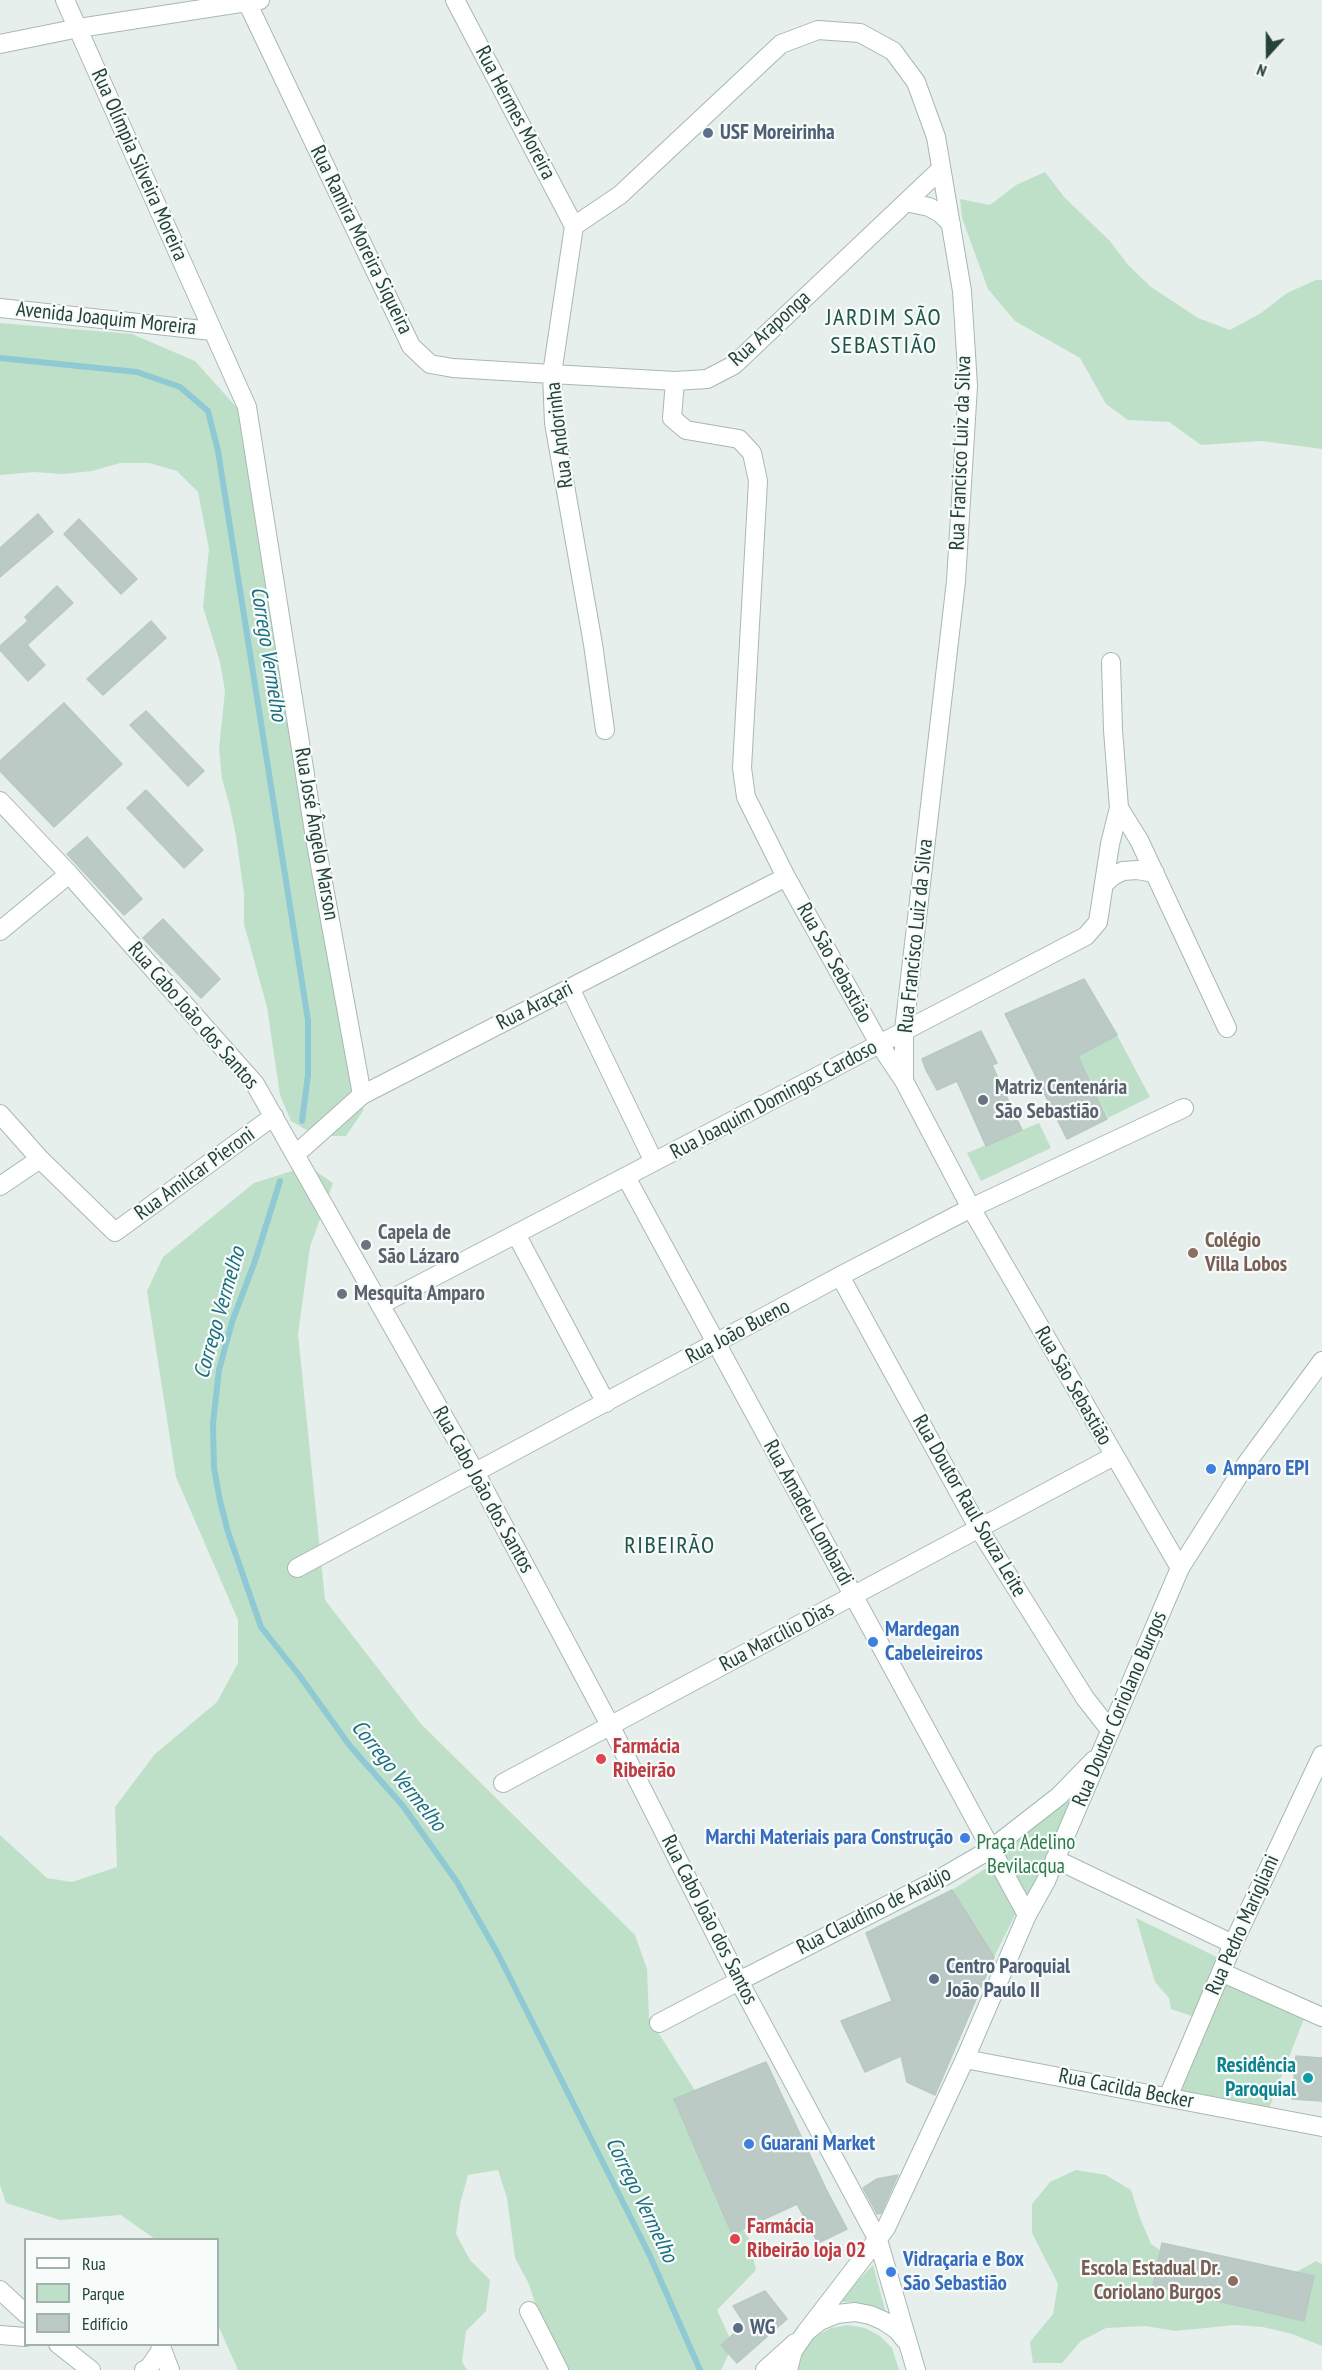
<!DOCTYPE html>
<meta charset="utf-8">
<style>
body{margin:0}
#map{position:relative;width:1322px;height:2370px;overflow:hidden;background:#e6efeb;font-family:"PT Sans Narrow",sans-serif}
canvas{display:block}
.legend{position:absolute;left:24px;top:2238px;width:195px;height:108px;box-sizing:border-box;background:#f7fbf9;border:2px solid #a3b1ad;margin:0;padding:8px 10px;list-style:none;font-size:18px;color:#24423a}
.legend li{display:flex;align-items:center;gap:12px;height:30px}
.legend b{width:30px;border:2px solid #a3b1ad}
.north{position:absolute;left:1238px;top:24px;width:60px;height:60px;-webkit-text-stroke:4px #f7fbf9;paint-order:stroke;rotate:201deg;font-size:16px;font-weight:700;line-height:24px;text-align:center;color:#24423a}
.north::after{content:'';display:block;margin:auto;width:21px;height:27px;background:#24423a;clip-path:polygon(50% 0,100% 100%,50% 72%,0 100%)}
</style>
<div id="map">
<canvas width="1322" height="2370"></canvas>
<ul class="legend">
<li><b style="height:8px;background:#fff"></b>Rua</li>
<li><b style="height:16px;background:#bfe0c8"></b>Parque</li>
<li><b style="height:16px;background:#bbcac4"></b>Edifício</li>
</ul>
<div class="north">N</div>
</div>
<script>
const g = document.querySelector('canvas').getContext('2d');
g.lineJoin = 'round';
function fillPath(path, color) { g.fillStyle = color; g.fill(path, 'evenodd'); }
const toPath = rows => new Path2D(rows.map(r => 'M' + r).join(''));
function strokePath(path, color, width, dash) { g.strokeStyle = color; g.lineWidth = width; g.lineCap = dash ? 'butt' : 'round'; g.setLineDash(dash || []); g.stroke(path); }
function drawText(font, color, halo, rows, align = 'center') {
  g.font = font + ' "PT Sans Narrow",sans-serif'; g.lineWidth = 4.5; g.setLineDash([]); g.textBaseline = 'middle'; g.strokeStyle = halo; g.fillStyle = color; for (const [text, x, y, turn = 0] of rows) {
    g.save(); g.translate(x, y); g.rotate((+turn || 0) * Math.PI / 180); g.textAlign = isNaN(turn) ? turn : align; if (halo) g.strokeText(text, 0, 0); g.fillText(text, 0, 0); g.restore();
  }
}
const green = toPath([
 [1045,172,1065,198,1109,240,1129,266,1151,287,1198,318,1230,330,1261,313,1287,293,1316,280,1322,280,1322,449,1262,441,1201,445,1169,422,1128,420,1106,404,1080,358,1015,321,988,289,962,218,960,199,990,205,1016,185],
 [0,323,132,334,195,361,247,419,365,1083,363,1111,346,1136,317,1136,291,1121,280,1095,267,1007,244,924,244,894,236,836,230,807,222,779,219,749,225,691,220,662,203,607,209,549,198,492,177,471,149,463,120,463,92,471,62,474,34,472,0,475],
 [1117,1035,1150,1097,1108,1118,1078,1056],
 [1039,1123,1051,1148,981,1181,967,1153],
 [308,1166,333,1183,310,1247,298,1334,325,1600,421,1724,635,1935,647,1969,649,2018,701,2100,713,2181,749,2239,756,2270,717,2310,733,2345,721,2370,556,2370,529,2284,515,2258,507,2198,498,2170,468,2175,460,2204,456,2234,470,2260,490,2280,486,2311,466,2331,462,2362,467,2370,238,2370,218,2325,218,2240,155,2239,121,2215,60,2220,6,2203,0,2185,0,1835,47,1878,72,1882,117,1867,115,1807,155,1754,217,1702,238,1663,238,1620,176,1477,147,1291,163,1257,254,1183],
 [1089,1772,1027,1910,995,1850],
 [991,1865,1017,1911,994,1957,952,1890],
 [1136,1918,1225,1961,1221,1972,1307,2011,1266,2116,1172,2098,1201,2019,1171,2009,1169,1998,1155,1982],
 [1076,2170,1106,2175,1131,2190,1140,2218,1151,2244,1176,2261,1291,2275,1316,2261,1322,2264,1322,2346,1292,2334,1263,2327,1235,2325,1175,2331,1145,2326,1106,2328,1081,2341,1062,2363,1033,2363,1030,2342,1053,2314,1058,2284,1032,2233,1032,2204,1050,2182],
 [873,2265,886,2313,855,2302,838,2302],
 [848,2325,865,2328,880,2336,892,2348,899,2370,797,2370,804,2349,816,2336,831,2328]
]);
const stream = toPath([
 [0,358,137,372,180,387,208,411,218,451,308,1020,308,1075,302,1121],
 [280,1181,255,1261,232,1322,219,1370,213,1423,214,1468,220,1501,228,1532,261,1627,299,1675,350,1746,403,1806,457,1882,498,1954,650,2256,700,2370]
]);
const building = toPath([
 [38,514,53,532,0,577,0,548,38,514],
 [79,519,137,579,121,594,64,534,79,519],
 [57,586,73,603,27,645,45,665,28,681,0,650,0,646,28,621,25,617,57,586],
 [151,621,166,638,103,695,87,679,151,621],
 [64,703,122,764,54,827,0,771,0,761,64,703],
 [146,711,204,771,188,786,130,725,146,711],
 [146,790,203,850,184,868,127,808,146,790],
 [87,837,142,899,124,915,67,854,87,837],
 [163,919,220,979,201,998,143,938,163,919],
 [1084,979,1117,1035,1078,1056,1107,1119,1067,1139,1005,1014,1084,979],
 [981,1031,997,1063,992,1065,1022,1130,986,1146,957,1081,937,1090,926,1070,922,1059,981,1031],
 [952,1890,994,1957,935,2095,907,2082,901,2056,865,2072,841,2021,892,2001,866,1933,952,1890],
 [1296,2056,1322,2058,1322,2101,1292,2099,1296,2056],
 [766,2062,826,2189,847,2229,818,2243,797,2204,732,2234,674,2099,766,2062],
 [898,2175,881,2213,877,2214,863,2188,877,2179,898,2175],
 [1162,2243,1314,2276,1304,2321,1153,2286,1162,2243],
 [765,2291,787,2319,737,2363,721,2345,745,2324,733,2306,765,2291]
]);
const street = toPath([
 [65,0,247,407,315,838,362,1095],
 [246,0,411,346,430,364,453,368,552,374,675,381,707,379,734,365,941,169],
 [455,0,574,226],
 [0,44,79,28,260,0],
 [906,202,929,207,940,213,951,224],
 [574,226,620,195,781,44,818,30,860,33,893,51,916,82,936,137,962,291,968,386,956,581,904,1030,904,1081],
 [574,226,552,374,554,423,593,644,605,730],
 [0,308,212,331],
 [675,381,672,418,686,430,739,439,752,453,758,481,742,768,746,797,786,877,880,1045,904,1081,971,1208,1180,1568],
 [1111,662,1113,730,1119,808],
 [0,801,69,874,255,1084,475,1472,610,1725,739,1981,659,2023],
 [1104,884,1113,876,1123,871,1137,870,1155,873],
 [0,931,69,874],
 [570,988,654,1162],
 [0,1114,40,1159,115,1232,274,1116],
 [296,1154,362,1095,786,877],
 [626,1177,1027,1915],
 [0,1186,40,1159],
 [516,1234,606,1403],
 [840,1276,979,1529,1085,1698,1110,1730],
 [380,1305,1086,936,1098,922,1110,844,1119,808,1139,840,1227,1028],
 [297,1568,840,1276,971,1208,1184,1108],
 [503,1783,1114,1456],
 [1055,1859,1233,1944],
 [1221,1972,1322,2017],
 [965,2059,1322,2127],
 [1168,2097,1233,1944,1322,1755],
 [0,2290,26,2314],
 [529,2311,559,2370],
 [0,2335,26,2337],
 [58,2344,91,2370],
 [160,2344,170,2370],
 [144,2370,148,2369,162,2349]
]);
const secondary = toPath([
 [806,2332,886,2228,965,2059,1027,1915,1046,1881,1180,1568,1246,1464,1322,1361],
 [765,2370,795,2343],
 [788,2370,793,2351,806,2332,820,2321,837,2314,855,2312,870,2315,884,2321,897,2330,905,2340],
 [916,2370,878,2240,739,1981,941,1878,991,1849,1059,1796,1094,1760]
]);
const markers = [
 [708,133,6,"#5c6f8a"],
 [983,1100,6,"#6b7280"],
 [366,1245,6,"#6b7280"],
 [1193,1253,6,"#8d6e63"],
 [342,1294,6,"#6b7280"],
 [1211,1469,6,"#3f7fe0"],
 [873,1642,6,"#3f7fe0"],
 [601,1759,6,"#e0444e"],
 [965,1838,6,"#3f7fe0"],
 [934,1979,6,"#5c6f8a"],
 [1308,2078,6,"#0f9aa8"],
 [749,2144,6,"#3f7fe0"],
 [735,2239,6,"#e0444e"],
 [891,2272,6,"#3f7fe0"],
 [1233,2281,6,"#8d6e63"],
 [738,2328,6,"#5c6f8a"]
];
const streetNames = [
 ["Rua Hermes Moreira",515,113,62],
 ["Rua Olímpia Silveira Moreira",139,165,66],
 ["Rua Ramira Moreira Siqueira",361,240,64],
 ["Avenida Joaquim Moreira",106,319,6],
 ["Rua Araponga",770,329,-42],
 ["Rua Andorinha",560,435,-97],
 ["Rua Francisco Luiz da Silva",961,453,-88],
 ["Rua José Ângelo Marson",316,834,80],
 ["Rua Francisco Luiz da Silva",916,936,-84],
 ["Rua São Sebastião",834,963,61],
 ["Rua Araçari",535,1006,-27],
 ["Rua Cabo João dos Santos",193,1016,49],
 ["Rua Joaquim Domingos Cardoso",774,1100,-28],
 ["Rua Amilcar Pieroni",195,1174,-36],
 ["Rua João Bueno",738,1332,-28],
 ["Rua São Sebastião",1073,1386,60],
 ["Rua Cabo João dos Santos",483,1490,61],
 ["Rua Doutor Raul Souza Leite",969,1506,60],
 ["Rua Amadeu Lombardi",808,1513,61],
 ["Rua Marcílio Dias",777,1637,-28],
 ["Rua Doutor Coriolano Burgos",1120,1709,-67],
 ["Rua Claudino de Araújo",874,1911,-27],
 ["Rua Cabo João dos Santos",709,1920,63],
 ["Rua Pedro Marigliani",1243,1925,-66],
 ["Rua Cacilda Becker",1126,2089,11]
];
const serviceNames = [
 ["USF Moreirinha",720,133],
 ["Centro Paroquial",946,1967],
 ["João Paulo II",946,1991],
 ["WG",750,2328]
];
const worshipNames = [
 ["Matriz Centenária",995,1088],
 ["São Sebastião",995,1112],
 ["Capela de",378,1233],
 ["São Lázaro",378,1257],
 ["Mesquita Amparo",354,1294]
];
const educationNames = [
 ["Colégio",1205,1241],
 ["Villa Lobos",1205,1265],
 ["Escola Estadual Dr.",1221,2269,"right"],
 ["Coriolano Burgos",1221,2293,"right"]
];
const shopNames = [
 ["Amparo EPI",1223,1469],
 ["Mardegan",885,1630],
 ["Cabeleireiros",885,1654],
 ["Marchi Materiais para Construção",953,1838,"right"],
 ["Guarani Market",761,2144],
 ["Vidraçaria e Box",903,2260],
 ["São Sebastião",903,2284]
];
const healthNames = [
 ["Farmácia",613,1747],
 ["Ribeirão",613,1771],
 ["Farmácia",747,2227],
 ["Ribeirão loja 02",747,2251]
];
const parkNames = [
 ["Praça Adelino",1026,1843],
 ["Bevilacqua",1026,1867]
];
const cultureNames = [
 ["Residência",1296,2066],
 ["Paroquial",1296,2090]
];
const waterNames = [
 ["Corrego Vermelho",268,654,81],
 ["Corrego Vermelho",220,1313,-74],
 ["Corrego Vermelho",398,1776,51],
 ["Corrego Vermelho",641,2200,64]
];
const quarterNames = [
 ["JARDIM SÃO",884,318],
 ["SEBASTIÃO",884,346],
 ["RIBEIRÃO",670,1546]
];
fillPath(green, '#bfe0c8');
strokePath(stream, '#8ec9d4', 6);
fillPath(building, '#bbcac4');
strokePath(building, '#b8c9c2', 1.5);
strokePath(street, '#a8b8b2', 20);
strokePath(secondary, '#a4bbb3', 20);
strokePath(street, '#fff', 18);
strokePath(secondary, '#fff', 18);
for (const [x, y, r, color] of markers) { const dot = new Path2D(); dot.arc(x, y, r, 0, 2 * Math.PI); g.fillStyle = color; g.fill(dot); strokePath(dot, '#f7fbf9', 2); }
drawText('21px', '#24423a', '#f7fbf9', streetNames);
drawText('bold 21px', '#4e5e75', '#f7fbf9', serviceNames, 'left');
drawText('bold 21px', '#5b616d', '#f7fbf9', worshipNames, 'left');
drawText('bold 21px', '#785e54', '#f7fbf9', educationNames, 'left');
drawText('bold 21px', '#366cbe', '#f7fbf9', shopNames, 'left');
drawText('bold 21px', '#be3a42', '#f7fbf9', healthNames, 'left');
drawText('21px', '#2d7a4b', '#f7fbf9', parkNames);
drawText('bold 21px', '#0d838f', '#f7fbf9', cultureNames, 'right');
drawText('italic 22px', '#1c6f80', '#f7fbf9', waterNames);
g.letterSpacing = '1.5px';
drawText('24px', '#1f5548', '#f7fbf9', quarterNames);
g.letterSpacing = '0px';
</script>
